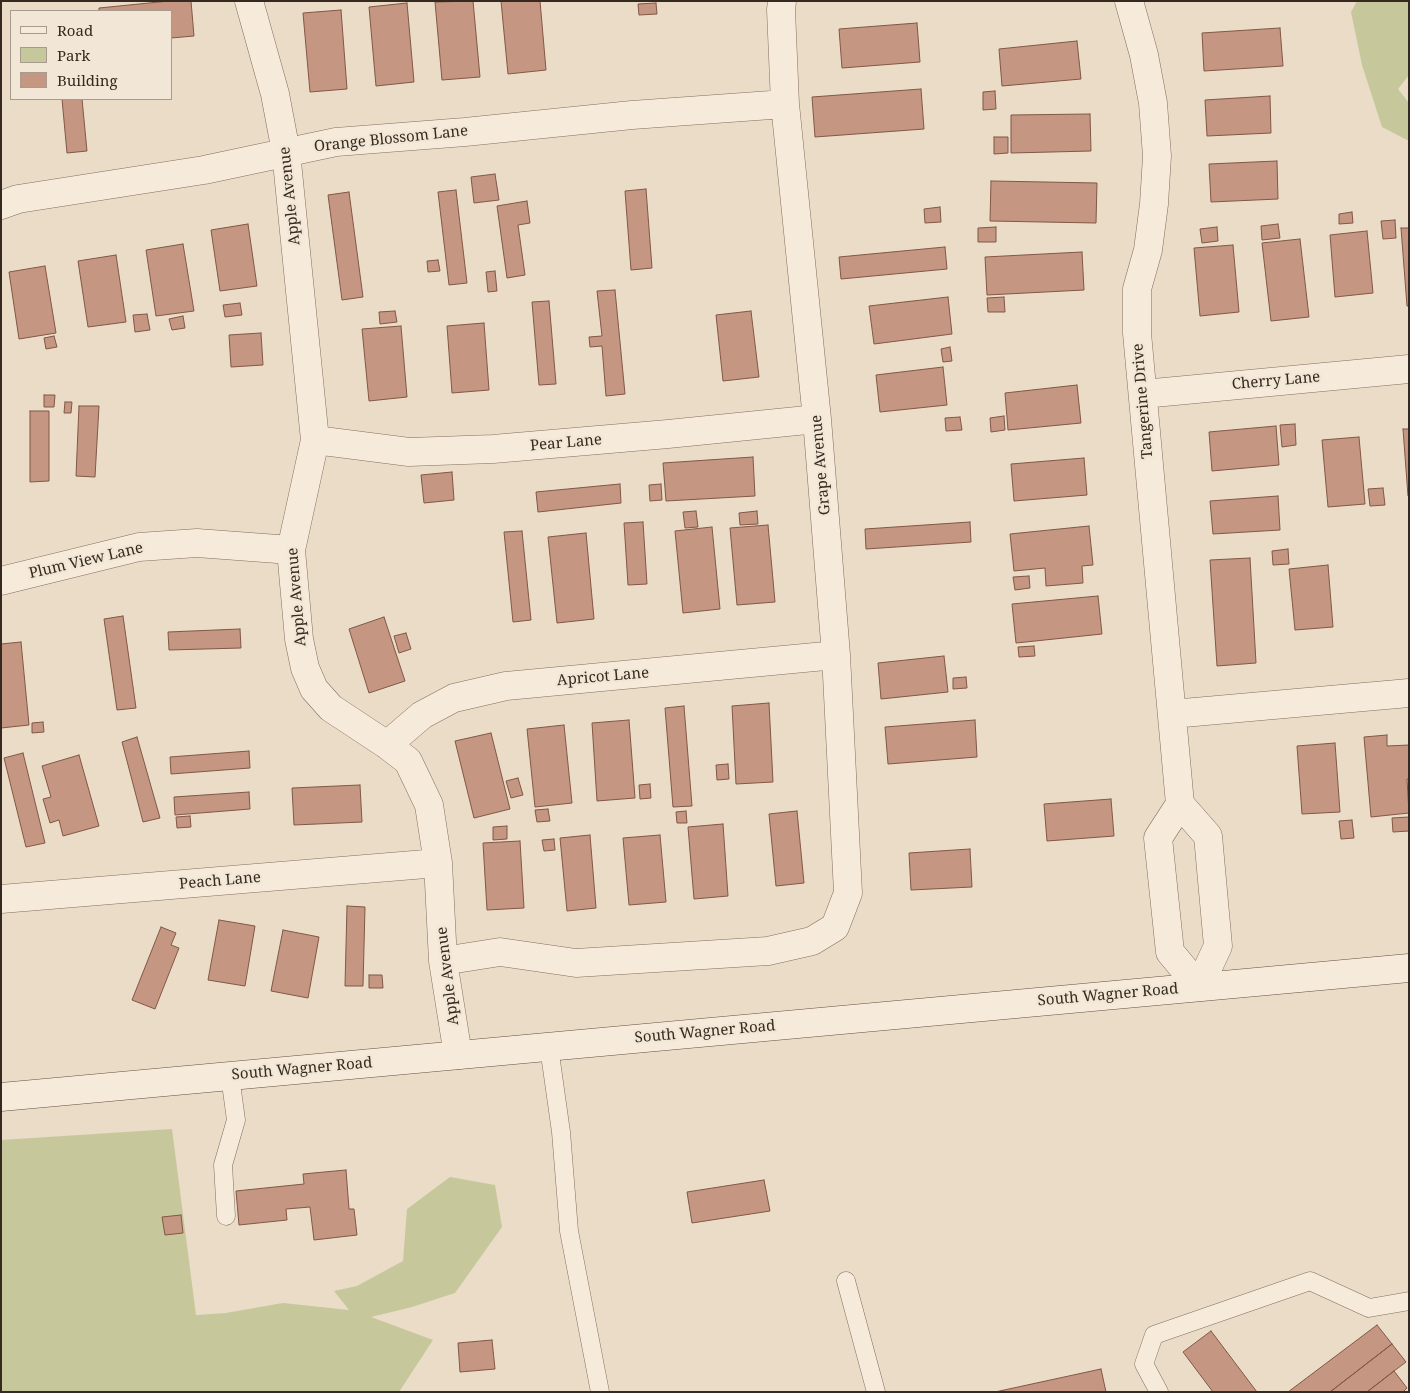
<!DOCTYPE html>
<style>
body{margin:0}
#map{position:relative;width:1410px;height:1393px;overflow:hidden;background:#eadcc7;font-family:"Noto Serif",serif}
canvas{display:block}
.frame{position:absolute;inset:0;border:2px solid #362920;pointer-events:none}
.legend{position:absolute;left:10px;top:10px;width:162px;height:90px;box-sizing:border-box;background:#f2e7d6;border:1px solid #a79b8d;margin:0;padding:6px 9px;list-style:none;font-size:15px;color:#362920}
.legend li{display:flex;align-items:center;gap:10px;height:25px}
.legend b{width:25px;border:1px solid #a79b8d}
</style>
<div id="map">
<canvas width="1410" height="1393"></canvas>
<div class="frame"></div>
<ul class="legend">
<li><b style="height:6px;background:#f6eada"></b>Road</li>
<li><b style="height:14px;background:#c7c79c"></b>Park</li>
<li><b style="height:14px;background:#c59681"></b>Building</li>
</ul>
</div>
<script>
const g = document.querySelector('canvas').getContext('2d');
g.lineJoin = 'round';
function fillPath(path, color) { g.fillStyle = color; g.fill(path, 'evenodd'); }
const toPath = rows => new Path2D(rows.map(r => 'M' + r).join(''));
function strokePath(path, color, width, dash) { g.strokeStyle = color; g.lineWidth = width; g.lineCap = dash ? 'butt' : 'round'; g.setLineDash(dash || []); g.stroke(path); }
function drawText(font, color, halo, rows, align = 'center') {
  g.font = font + ' "Noto Serif",serif'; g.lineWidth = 4.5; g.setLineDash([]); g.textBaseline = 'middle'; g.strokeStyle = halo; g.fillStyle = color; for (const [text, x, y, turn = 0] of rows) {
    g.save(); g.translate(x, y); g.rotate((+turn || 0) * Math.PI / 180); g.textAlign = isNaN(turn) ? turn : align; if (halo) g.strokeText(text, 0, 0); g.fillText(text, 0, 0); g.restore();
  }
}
const green = toPath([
 [1357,1,1409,1,1409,75,1398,89,1409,103,1409,141,1382,127,1362,65,1351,12],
 [172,1129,196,1315,226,1313,283,1303,349,1310,334,1291,357,1286,403,1261,407,1209,450,1177,495,1185,502,1227,455,1293,412,1307,371,1317,433,1340,399,1392,1,1392,1,1140]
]);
const building = toPath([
 [169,1,191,1,194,36,171,38,171,11,99,11,99,8,169,1],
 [473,1,480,77,442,80,435,2,473,1],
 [501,1,540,1,546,70,508,74,501,1],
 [407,3,414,82,376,86,369,7,407,3],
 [656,3,657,14,639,15,638,4,656,3],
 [341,10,347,89,310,92,303,13,341,10],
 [917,23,920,62,842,68,839,29,917,23],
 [1280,28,1283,66,1204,71,1202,33,1280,28],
 [1077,41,1081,79,1002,86,999,49,1077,41],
 [921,89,924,129,815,137,812,97,921,89],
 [995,91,996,109,983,110,983,92,995,91],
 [1270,96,1271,133,1207,136,1205,100,1270,96],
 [62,99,82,99,87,151,67,153,62,99],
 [1090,114,1091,151,1011,153,1011,115,1090,114],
 [994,137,1008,137,1008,153,994,154,994,137],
 [1277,161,1278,199,1211,202,1209,164,1277,161],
 [495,174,499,200,474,203,471,177,495,174],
 [991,181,1097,183,1096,223,990,221,991,181],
 [646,189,652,268,631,270,625,191,646,189],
 [456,190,467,283,449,285,438,192,456,190],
 [349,192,363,297,342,300,328,195,349,192],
 [527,201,530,223,518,225,525,275,507,278,497,206,527,201],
 [940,207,941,222,925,223,924,209,940,207],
 [1352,212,1353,223,1339,224,1339,214,1352,212],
 [1395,220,1396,238,1383,239,1381,221,1395,220],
 [248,224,257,286,220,291,211,230,248,224],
 [1278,224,1280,238,1262,240,1261,226,1278,224],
 [996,227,996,242,978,242,978,228,996,227],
 [1217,227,1218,241,1202,243,1200,229,1217,227],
 [1401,228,1409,228,1409,306,1407,306,1401,228],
 [1367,231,1373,293,1335,297,1330,235,1367,231],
 [1300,239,1309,317,1271,321,1262,243,1300,239],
 [183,244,194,311,156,316,146,250,183,244],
 [1233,245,1239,312,1200,316,1194,248,1233,245],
 [945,247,947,269,841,279,839,257,945,247],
 [1082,252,1084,290,987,295,985,257,1082,252],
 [116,255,126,322,88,327,78,261,116,255],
 [438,260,440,271,428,272,427,261,438,260],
 [45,266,56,333,19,339,9,272,45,266],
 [495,271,497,291,488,292,486,272,495,271],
 [615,290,625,394,606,396,602,346,590,347,589,337,602,336,597,291,615,290],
 [948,297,952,334,874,344,869,306,948,297],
 [1004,297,1005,312,988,312,987,298,1004,297],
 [549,301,556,384,539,385,532,302,549,301],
 [240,303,242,315,225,317,223,305,240,303],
 [395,311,397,322,380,324,379,312,395,311],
 [751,311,759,377,723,381,716,315,751,311],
 [147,314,150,330,135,332,133,315,147,314],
 [183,316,185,328,172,330,169,319,183,316],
 [484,323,489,390,452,393,447,326,484,323],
 [401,326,407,397,369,401,362,329,401,326],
 [261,333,263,365,231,367,229,335,261,333],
 [54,336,57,347,46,349,44,338,54,336],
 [950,347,952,361,943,362,941,349,950,347],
 [943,367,947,405,880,412,876,375,943,367],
 [1077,385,1081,423,1008,430,1005,393,1077,385],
 [44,395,55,395,54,407,44,407,44,395],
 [65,402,72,402,71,413,64,413,65,402],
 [79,406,99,406,95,477,76,476,79,406],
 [30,411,49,411,49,481,30,482,30,411],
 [1004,416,1005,430,991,432,990,418,1004,416],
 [960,417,962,430,946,431,945,418,960,417],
 [1295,424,1296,445,1282,447,1280,425,1295,424],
 [1276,426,1279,465,1212,471,1209,432,1276,426],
 [1403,429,1409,429,1409,496,1408,496,1403,429],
 [1359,437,1365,504,1328,507,1322,440,1359,437],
 [753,457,755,496,666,501,663,463,753,457],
 [1084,458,1087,495,1014,501,1011,464,1084,458],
 [452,472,454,500,424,503,421,475,452,472],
 [620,484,621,503,538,512,536,492,620,484],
 [661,484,662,500,650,501,649,485,661,484],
 [1383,488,1385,505,1370,506,1368,489,1383,488],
 [1278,496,1280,530,1213,534,1210,501,1278,496],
 [696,511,698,527,685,528,683,512,696,511],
 [757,511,758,524,740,525,739,513,757,511],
 [643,522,647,584,628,585,624,523,643,522],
 [970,522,971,542,866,549,865,529,970,522],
 [768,525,775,602,737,605,730,528,768,525],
 [1089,526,1093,565,1082,566,1083,583,1046,586,1045,568,1014,571,1010,534,1089,526],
 [712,527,720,609,683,613,675,531,712,527],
 [522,531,531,620,513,622,504,532,522,531],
 [586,533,594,619,557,623,548,537,586,533],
 [1288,549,1289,564,1273,565,1272,551,1288,549],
 [1250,558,1256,663,1217,666,1210,560,1250,558],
 [1328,565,1333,627,1295,630,1289,569,1328,565],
 [1029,576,1030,588,1015,590,1013,577,1029,576],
 [1098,596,1102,634,1016,643,1012,604,1098,596],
 [123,616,136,708,117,710,104,619,123,616],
 [384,617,405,681,369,693,349,629,384,617],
 [240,629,241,648,169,650,168,632,240,629],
 [406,633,411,649,399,653,394,636,406,633],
 [21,642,29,725,1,728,1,644,21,642],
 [1034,646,1035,656,1019,657,1018,647,1034,646],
 [944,656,948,692,881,699,878,663,944,656],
 [966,677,967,688,953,689,953,678,966,677],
 [769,703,773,782,736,784,732,706,769,703],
 [684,706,692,806,673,807,665,708,684,706],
 [629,720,635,798,597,801,592,723,629,720],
 [975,720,977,757,888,764,885,727,975,720],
 [43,722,44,732,32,733,32,723,43,722],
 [564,725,572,803,535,807,527,729,564,725],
 [491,733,510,809,474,818,455,741,491,733],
 [1387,735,1387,746,1409,745,1409,779,1407,779,1409,813,1371,817,1364,737,1387,735],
 [137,737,160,818,143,822,122,742,137,737],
 [1335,743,1340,812,1302,814,1297,746,1335,743],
 [249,751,250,768,171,774,170,757,249,751],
 [23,753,45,843,26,847,4,758,23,753],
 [79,755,99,826,63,836,59,820,50,823,43,799,51,797,42,766,79,755],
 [728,764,729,779,717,780,716,765,728,764],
 [518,778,523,795,511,798,506,781,518,778],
 [650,784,651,798,640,799,639,785,650,784],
 [360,785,362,822,294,825,292,788,360,785],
 [249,792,250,809,175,815,174,797,249,792],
 [1111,799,1114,836,1047,841,1044,804,1111,799],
 [548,809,550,821,537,822,535,810,548,809],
 [686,811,687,823,677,823,676,812,686,811],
 [797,811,804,883,776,886,769,814,797,811],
 [190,816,191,827,177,828,176,817,190,816],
 [1409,817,1409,831,1393,832,1392,818,1409,817],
 [1352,820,1354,838,1341,839,1339,821,1352,820],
 [723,824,728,896,694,899,688,827,723,824],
 [507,826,507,839,493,840,493,827,507,826],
 [590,835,596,908,567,911,560,838,590,835],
 [660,835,666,902,629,905,623,838,660,835],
 [554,839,555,850,544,851,542,840,554,839],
 [520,841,524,908,487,910,483,843,520,841],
 [970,849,972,887,911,890,909,853,970,849],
 [347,906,365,907,363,986,345,986,347,906],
 [219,920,255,926,245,986,208,980,219,920],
 [161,927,176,933,171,945,179,948,155,1009,132,1000,161,927],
 [283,930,319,937,308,998,271,991,283,930],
 [369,975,382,975,383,988,369,988,369,975],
 [346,1170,349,1209,354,1209,357,1235,314,1240,310,1207,286,1209,287,1220,239,1225,236,1191,304,1184,303,1174,346,1170],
 [764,1180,770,1211,692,1223,687,1192,764,1180],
 [181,1215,183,1233,165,1235,162,1217,181,1215],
 [1377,1325,1392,1344,1330,1392,1288,1392,1377,1325],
 [1211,1331,1257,1392,1213,1392,1183,1352,1211,1331],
 [492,1340,495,1369,460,1372,458,1343,492,1340],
 [1392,1344,1406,1362,1394,1371,1367,1392,1330,1392,1392,1344],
 [1101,1369,1106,1392,995,1392,1101,1369],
 [1394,1371,1407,1388,1403,1392,1367,1392,1394,1371]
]);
const service = toPath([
 [549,1047,561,1132,569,1231,600,1392],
 [226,1216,223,1165,236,1120,230,1076],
 [846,1281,876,1392],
 [1159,1392,1144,1364,1154,1335,1310,1281,1369,1308,1409,1301]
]);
const minor = toPath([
 [249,1,275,94,286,152,315,440,291,550,299,639,305,668,314,689,331,708,387,745,408,761,429,805,438,863,443,961,458,1055],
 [1129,1,1144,55,1153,103,1157,156,1154,204,1148,250,1137,289,1137,333,1180,804,1208,836,1218,946,1199,987,1170,952,1158,838,1180,804],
 [1,205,18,199,204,170,336,142,465,132,632,115,785,104],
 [1143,394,1409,369],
 [315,440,409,452,493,449,668,434,817,419],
 [1,581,139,547,197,543,291,550],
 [1172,714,1409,693],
 [387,745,422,715,454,698,506,686,836,655],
 [1,899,438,863],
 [443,961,500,952,576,963,768,951,812,941,835,927,848,893,836,655,817,419,785,104,781,10,782,1]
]);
const secondary = toPath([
 [1,1097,1409,968]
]);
const streetNames = [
 ["Orange Blossom Lane",391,139,-6],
 ["Apple Avenue",290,196,-96],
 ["Cherry Lane",1276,381,-5],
 ["Tangerine Drive",1143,401,-95],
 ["Pear Lane",566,443,-5],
 ["Grape Avenue",821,465,-95],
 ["Plum View Lane",86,561,-13],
 ["Apple Avenue",297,597,-95],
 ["Apricot Lane",603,677,-5],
 ["Peach Lane",220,881,-5],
 ["Apple Avenue",448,976,-97],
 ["South Wagner Road",1108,995,-5],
 ["South Wagner Road",705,1032,-5],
 ["South Wagner Road",302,1069,-5]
];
fillPath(green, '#c7c79c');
fillPath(building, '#c59681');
strokePath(building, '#815746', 1);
strokePath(service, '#846e5e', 19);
strokePath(minor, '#846e5e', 29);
strokePath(secondary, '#665041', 29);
strokePath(service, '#f6eada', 18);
strokePath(minor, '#f6eada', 28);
strokePath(secondary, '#f6eada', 28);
drawText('15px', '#362920', '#f2e7d6', streetNames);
</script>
